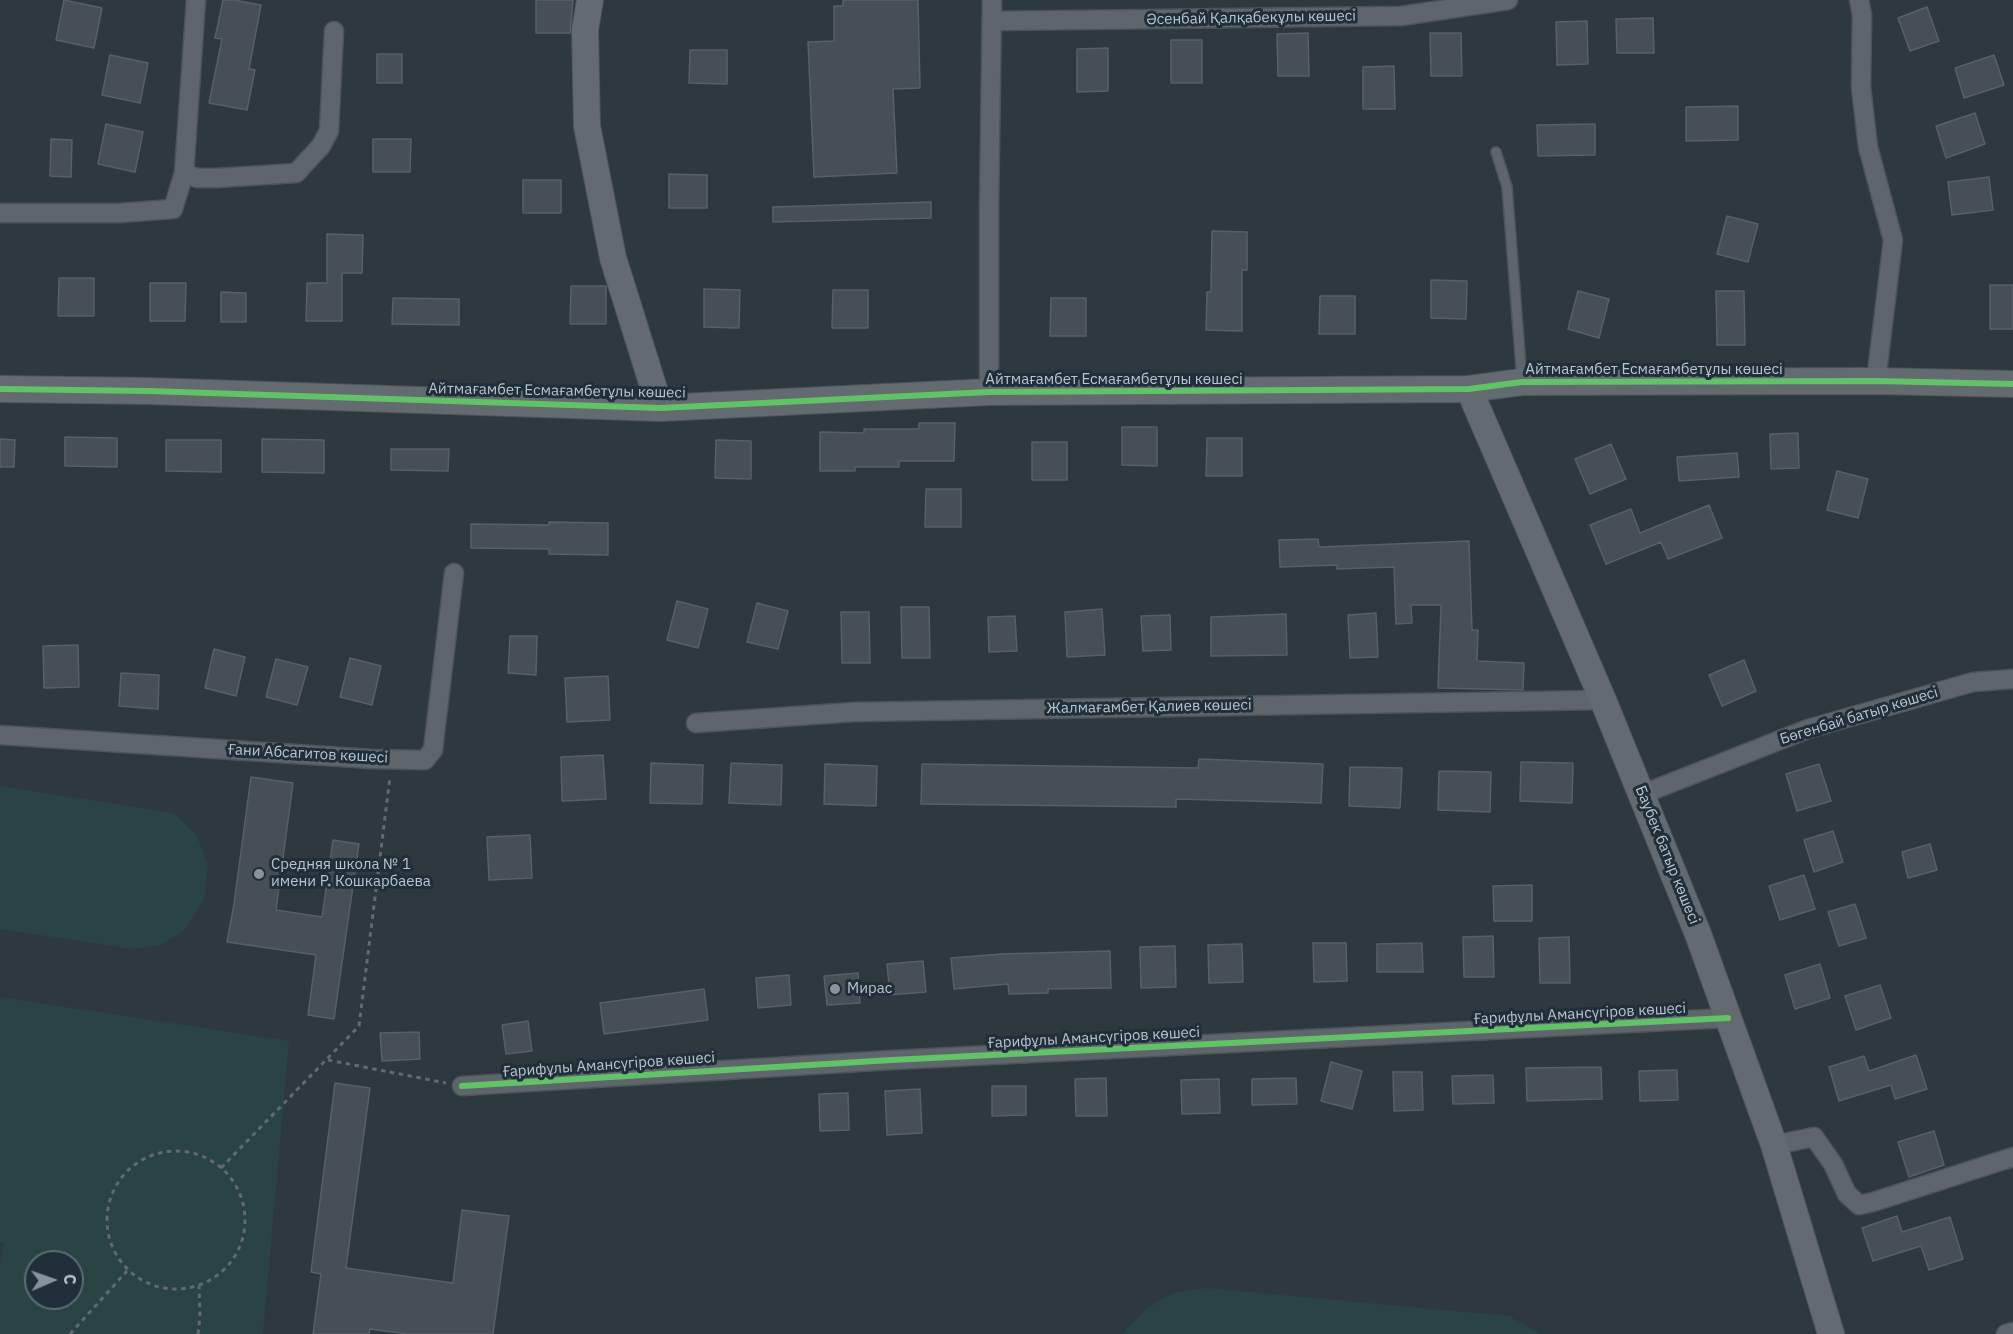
<!DOCTYPE html>
<meta charset="utf-8">
<style>
body{margin:0}
#map{position:relative;width:2013px;height:1334px;overflow:hidden;background:#2e383f;font-family:"IBM Plex Sans",sans-serif}
canvas{display:block}
.north{position:absolute;left:24px;top:1250px;width:60px;height:60px;box-sizing:border-box;background:#202f3a;border:2px solid #5d6b75;border-radius:50%;rotate:88deg;font-size:16px;font-weight:700;line-height:24px;text-align:center;color:#b9c5ce}
.north::after{content:'';display:block;margin:auto;width:21px;height:27px;background:#88949c;clip-path:polygon(50% 0,100% 100%,50% 72%,0 100%)}
</style>
<div id="map">
<canvas width="2013" height="1334"></canvas>
<div class="north">С</div>
</div>
<script>
const g = document.querySelector('canvas').getContext('2d');
g.lineJoin = 'round';
function fillPath(path, color) { g.fillStyle = color; g.fill(path, 'evenodd'); }
const toPath = rows => new Path2D(rows.map(r => 'M' + r).join(''));
function strokePath(path, color, width, dash) { g.strokeStyle = color; g.lineWidth = width; g.lineCap = dash ? 'butt' : 'round'; g.setLineDash(dash || []); g.stroke(path); }
function drawText(font, color, halo, rows, align = 'center') {
  g.font = font + ' "IBM Plex Sans",sans-serif'; g.lineWidth = 6; g.setLineDash([]); g.textBaseline = 'middle'; g.strokeStyle = halo; g.fillStyle = color; for (const [text, x, y, turn = 0] of rows) {
    g.save(); g.translate(x, y); g.rotate((+turn || 0) * Math.PI / 180); g.textAlign = isNaN(turn) ? turn : align; if (halo) g.strokeText(text, 0, 0); g.fillText(text, 0, 0); g.restore();
  }
}
const green = toPath([
 [0,786,174,813,197,836,208,865,204,899,185,930,161,945,133,949,0,929],
 [0,997,289,1041,263,1334,0,1334,0,1262,4,1243,0,1242],
 [36,1262,72,1262,72,1298,36,1298],
 [1206,1288,1509,1316,1540,1334,1122,1334,1147,1308,1173,1293]
]);
const building = toPath([
 [64,0,102,8,94,48,56,40,64,0],
 [223,0,234,0,261,5,249,69,255,70,247,110,209,103,222,39,215,38,223,0],
 [536,0,573,0,570,33,536,33,536,0],
 [843,0,918,0,920,88,893,89,897,173,814,177,808,42,834,41,834,6,843,6,843,0],
 [1927,7,1939,41,1910,51,1898,18,1927,7],
 [1653,18,1654,53,1617,53,1616,19,1653,18],
 [1587,21,1588,64,1557,65,1556,22,1587,21],
 [1308,33,1309,76,1278,76,1277,34,1308,33],
 [1430,33,1461,33,1462,76,1431,76,1430,33],
 [1171,40,1202,40,1202,83,1171,83,1171,40],
 [1108,48,1108,91,1077,92,1077,49,1108,48],
 [690,50,727,50,727,84,689,83,690,50],
 [377,54,402,54,402,83,377,83,377,54],
 [110,55,148,63,140,103,102,95,110,55],
 [1994,55,2004,85,1964,98,1955,68,1994,55],
 [1394,66,1395,109,1363,109,1363,67,1394,66],
 [1738,106,1738,140,1686,141,1686,107,1738,106],
 [1975,113,1985,144,1946,158,1936,126,1975,113],
 [106,124,143,132,135,172,98,164,106,124],
 [1595,124,1595,155,1538,156,1537,125,1595,124],
 [51,139,72,140,71,177,50,176,51,139],
 [373,139,411,139,410,172,373,172,373,139],
 [669,174,707,175,707,208,669,208,669,174],
 [1989,177,1993,210,1952,215,1948,182,1989,177],
 [523,180,561,180,561,213,523,213,523,180],
 [931,202,931,218,773,222,773,207,931,202],
 [1727,216,1758,224,1748,262,1717,254,1727,216],
 [1212,231,1247,232,1247,270,1242,270,1242,331,1206,330,1207,292,1211,292,1212,231],
 [327,234,363,235,362,273,342,273,342,321,306,321,307,283,327,283,327,234],
 [59,278,94,278,94,316,58,316,59,278],
 [1431,280,1467,281,1466,319,1431,318,1431,280],
 [150,283,186,283,185,321,150,321,150,283],
 [1990,285,2013,285,2013,329,1990,329,1990,285],
 [571,286,606,286,606,324,570,324,571,286],
 [704,289,740,290,739,328,704,327,704,289],
 [833,290,868,290,868,328,832,328,833,290],
 [1578,291,1609,299,1599,338,1568,329,1578,291],
 [1716,291,1744,291,1745,345,1717,345,1716,291],
 [221,292,246,293,246,322,221,322,221,292],
 [1320,296,1355,296,1355,334,1319,334,1320,296],
 [393,298,459,299,459,325,392,324,393,298],
 [1051,298,1086,298,1086,336,1050,336,1051,298],
 [919,423,955,423,954,461,899,461,899,467,855,467,855,471,820,471,820,432,864,433,864,429,919,429,919,423],
 [1122,427,1157,427,1157,466,1122,465,1122,427],
 [1798,433,1799,468,1771,469,1770,434,1798,433],
 [65,437,117,438,117,467,65,466,65,437],
 [1207,438,1242,438,1242,476,1206,476,1207,438],
 [0,439,15,440,14,467,0,467,0,439],
 [262,439,324,440,324,473,262,472,262,439],
 [166,440,221,440,221,472,166,471,166,440],
 [716,440,751,441,751,479,715,478,716,440],
 [1032,442,1067,442,1067,480,1032,480,1032,442],
 [1611,444,1626,479,1590,494,1575,459,1611,444],
 [391,449,449,449,448,471,391,470,391,449],
 [1737,453,1739,477,1679,481,1677,457,1737,453],
 [1837,471,1868,479,1858,518,1827,510,1837,471],
 [926,489,961,489,961,527,925,527,926,489],
 [1709,505,1722,538,1668,559,1661,542,1606,564,1590,525,1631,509,1640,533,1709,505],
 [549,522,608,523,608,555,549,554,549,549,471,548,471,524,549,525,549,522],
 [1318,539,1319,547,1469,541,1472,630,1478,630,1477,661,1524,663,1523,690,1438,688,1441,605,1411,605,1412,623,1396,624,1394,567,1337,569,1337,565,1280,567,1279,540,1318,539],
 [677,601,708,609,698,648,667,640,677,601],
 [757,603,788,611,778,649,747,642,757,603],
 [901,607,929,607,930,658,902,658,901,607],
 [1102,609,1105,655,1067,657,1065,612,1102,609],
 [841,612,869,612,870,663,842,663,841,612],
 [1376,613,1378,657,1350,658,1348,615,1376,613],
 [1286,614,1287,655,1211,656,1211,617,1286,614],
 [1170,615,1171,650,1143,651,1141,616,1170,615],
 [1015,616,1017,651,989,652,988,617,1015,616],
 [510,636,537,636,536,675,508,673,510,636],
 [78,645,79,687,44,688,43,646,78,645],
 [214,649,245,657,236,696,205,688,214,649],
 [350,658,381,666,372,705,340,697,350,658],
 [276,659,308,667,297,705,266,697,276,659],
 [1744,660,1756,691,1722,706,1709,675,1744,660],
 [121,673,159,675,158,709,119,706,121,673],
 [608,676,610,720,567,722,565,678,608,676],
 [603,755,606,799,562,801,561,757,603,755],
 [1199,759,1323,764,1321,803,1176,799,1176,807,921,804,922,764,1198,768,1199,759],
 [1521,762,1573,763,1572,803,1520,801,1521,762],
 [651,763,703,765,702,804,650,803,651,763],
 [731,763,782,765,781,805,729,803,731,763],
 [825,764,877,766,876,806,824,804,825,764],
 [1819,764,1831,801,1797,811,1786,774,1819,764],
 [1350,767,1402,768,1400,808,1349,806,1350,767],
 [1439,771,1491,772,1490,812,1438,810,1439,771],
 [251,777,293,783,276,910,322,917,333,840,359,844,334,1019,308,1015,316,955,227,942,234,904,251,777],
 [1833,831,1843,862,1814,872,1804,840,1833,831],
 [530,835,532,878,489,880,487,837,530,835],
 [1930,844,1937,870,1908,878,1902,852,1930,844],
 [1804,875,1815,909,1780,920,1769,886,1804,875],
 [1532,885,1532,921,1494,921,1493,886,1532,885],
 [1855,904,1866,938,1839,946,1828,912,1855,904],
 [1493,936,1494,977,1464,977,1463,937,1493,936],
 [1569,937,1570,983,1540,983,1539,938,1569,937],
 [1313,943,1346,943,1347,981,1314,982,1313,943],
 [1422,943,1423,972,1377,972,1377,944,1422,943],
 [1242,944,1243,982,1209,983,1208,945,1242,944],
 [1175,946,1176,987,1141,988,1140,947,1175,946],
 [1110,951,1111,988,1048,989,1048,993,1009,994,1008,984,954,989,951,958,1001,954,1110,951],
 [923,961,926,992,890,995,887,964,923,961],
 [1820,964,1830,998,1795,1009,1785,975,1820,964],
 [858,973,860,1003,827,1005,824,976,858,973],
 [789,975,791,1005,758,1008,756,978,789,975],
 [1880,985,1891,1018,1856,1030,1845,996,1880,985],
 [704,989,708,1020,604,1034,600,1003,704,989],
 [528,1021,532,1051,506,1054,502,1025,528,1021],
 [419,1032,420,1059,382,1061,380,1033,419,1032],
 [1916,1055,1927,1089,1895,1099,1891,1085,1839,1101,1829,1067,1864,1056,1869,1071,1916,1055],
 [1331,1062,1362,1071,1352,1109,1321,1101,1331,1062],
 [1601,1067,1602,1099,1527,1101,1526,1068,1601,1067],
 [1677,1070,1678,1100,1640,1101,1639,1071,1677,1070],
 [1393,1072,1422,1072,1423,1110,1394,1111,1393,1072],
 [1493,1075,1494,1103,1453,1104,1452,1076,1493,1075],
 [1106,1078,1107,1116,1076,1116,1075,1079,1106,1078],
 [1296,1078,1297,1104,1252,1105,1252,1079,1296,1078],
 [1219,1079,1220,1113,1182,1114,1181,1080,1219,1079],
 [335,1083,370,1088,346,1268,453,1283,462,1210,509,1216,493,1334,408,1334,370,1329,369,1334,313,1334,321,1274,311,1272,335,1083],
 [992,1086,1026,1086,1026,1115,992,1116,992,1086],
 [920,1089,922,1133,887,1135,885,1091,920,1089],
 [848,1093,849,1130,820,1131,819,1094,848,1093],
 [1934,1131,1944,1165,1909,1177,1898,1142,1934,1131],
 [1897,1216,1902,1232,1950,1217,1963,1259,1929,1270,1921,1246,1873,1261,1862,1228,1897,1216]
]);
const path = toPath([
 [328,1060,446,1083],
 '107 1220a69 69 0 1 1 138 0a69 69 0 1 1-138 0Z',
 [221,1168,359,1026,390,777],
 [70,1334,127,1271],
 [198,1334,200,1316,199,1286]
]);
const lane = toPath([
 [1496,152,1507,187,1522,380]
]);
const street = toPath([
 [1859,0,1862,15,1861,87,1868,147,1893,240,1876,381],
 [992,21,1401,16,1508,0],
 [184,173,197,178,217,178,296,173,321,146,329,131,334,31],
 [0,213,120,213,173,209,184,173,196,0],
 [989,392,989,210,992,0],
 [696,723,854,712,1603,700],
 [0,735,372,759,425,760,433,750,454,573],
 [1643,794,1808,729,1973,682,2013,679],
 [462,1086,892,1060,1728,1018],
 [1774,1145,1814,1137,1833,1164,1847,1194,1859,1205,1873,1202,2013,1157],
 [2006,1334,2013,1332]
]);
const secondary = toPath([
 [590,0,585,30,587,126,613,258,660,408],
 [0,389,149,391,660,408,989,392,1469,389,1522,382,1876,381,2013,384],
 [1469,389,1603,700,1698,934,1774,1145,1831,1334]
]);
const cycleway = toPath([
 [0,389,149,391,660,408,989,392,1469,389,1522,382,1876,381,2013,384],
 [462,1086,892,1060,1728,1018]
]);
const markers = [
 [259,874,6,"#88949c"],
 [835,989,6,"#88949c"]
];
const streetNames = [
 ["Әсенбай Қалқабекұлы көшесі",1251,18,-1],
 ["Айтмағамбет Есмағамбетұлы көшесі",1654,370],
 ["Айтмағамбет Есмағамбетұлы көшесі",1114,380],
 ["Айтмағамбет Есмағамбетұлы көшесі",557,391,1],
 ["Жалмағамбет Қалиев көшесі",1149,707,-1],
 ["Бөгенбай батыр көшесі",1859,716,-17],
 ["Ғани Абсагитов көшесі",308,754,3],
 ["Баубек батыр көшесі",1667,855,68],
 ["Ғарифұлы Амансүгіров көшесі",1580,1014,-3],
 ["Ғарифұлы Амансүгіров көшесі",1094,1038,-3],
 ["Ғарифұлы Амансүгіров көшесі",609,1065,-4]
];
const poiNames = [
 ["Средняя школа № 1",271,865],
 ["имени Р. Кошкарбаева",271,882],
 ["Мирас",847,989]
];
fillPath(green, '#2a4444');
fillPath(building, '#464f54');
strokePath(building, '#566066', 1.5);
strokePath(lane, '#4d5459', 12);
strokePath(street, '#4d5459', 21);
strokePath(secondary, '#4d5459', 28);
strokePath(path, '#626a70', 3, [4.5, 4.5]);
strokePath(lane, '#5e666c', 9);
strokePath(street, '#5e666c', 18);
strokePath(secondary, '#636a70', 26);
strokePath(cycleway, '#61c268', 6);
for (const [x, y, r, color] of markers) { const dot = new Path2D(); dot.arc(x, y, r, 0, 2 * Math.PI); g.fillStyle = color; g.fill(dot); strokePath(dot, '#202f3a', 2); }
drawText('15px', '#b9c5ce', '#202f3a', streetNames);
drawText('15px', '#b9c5ce', '#202f3a', poiNames, 'left');
</script>
